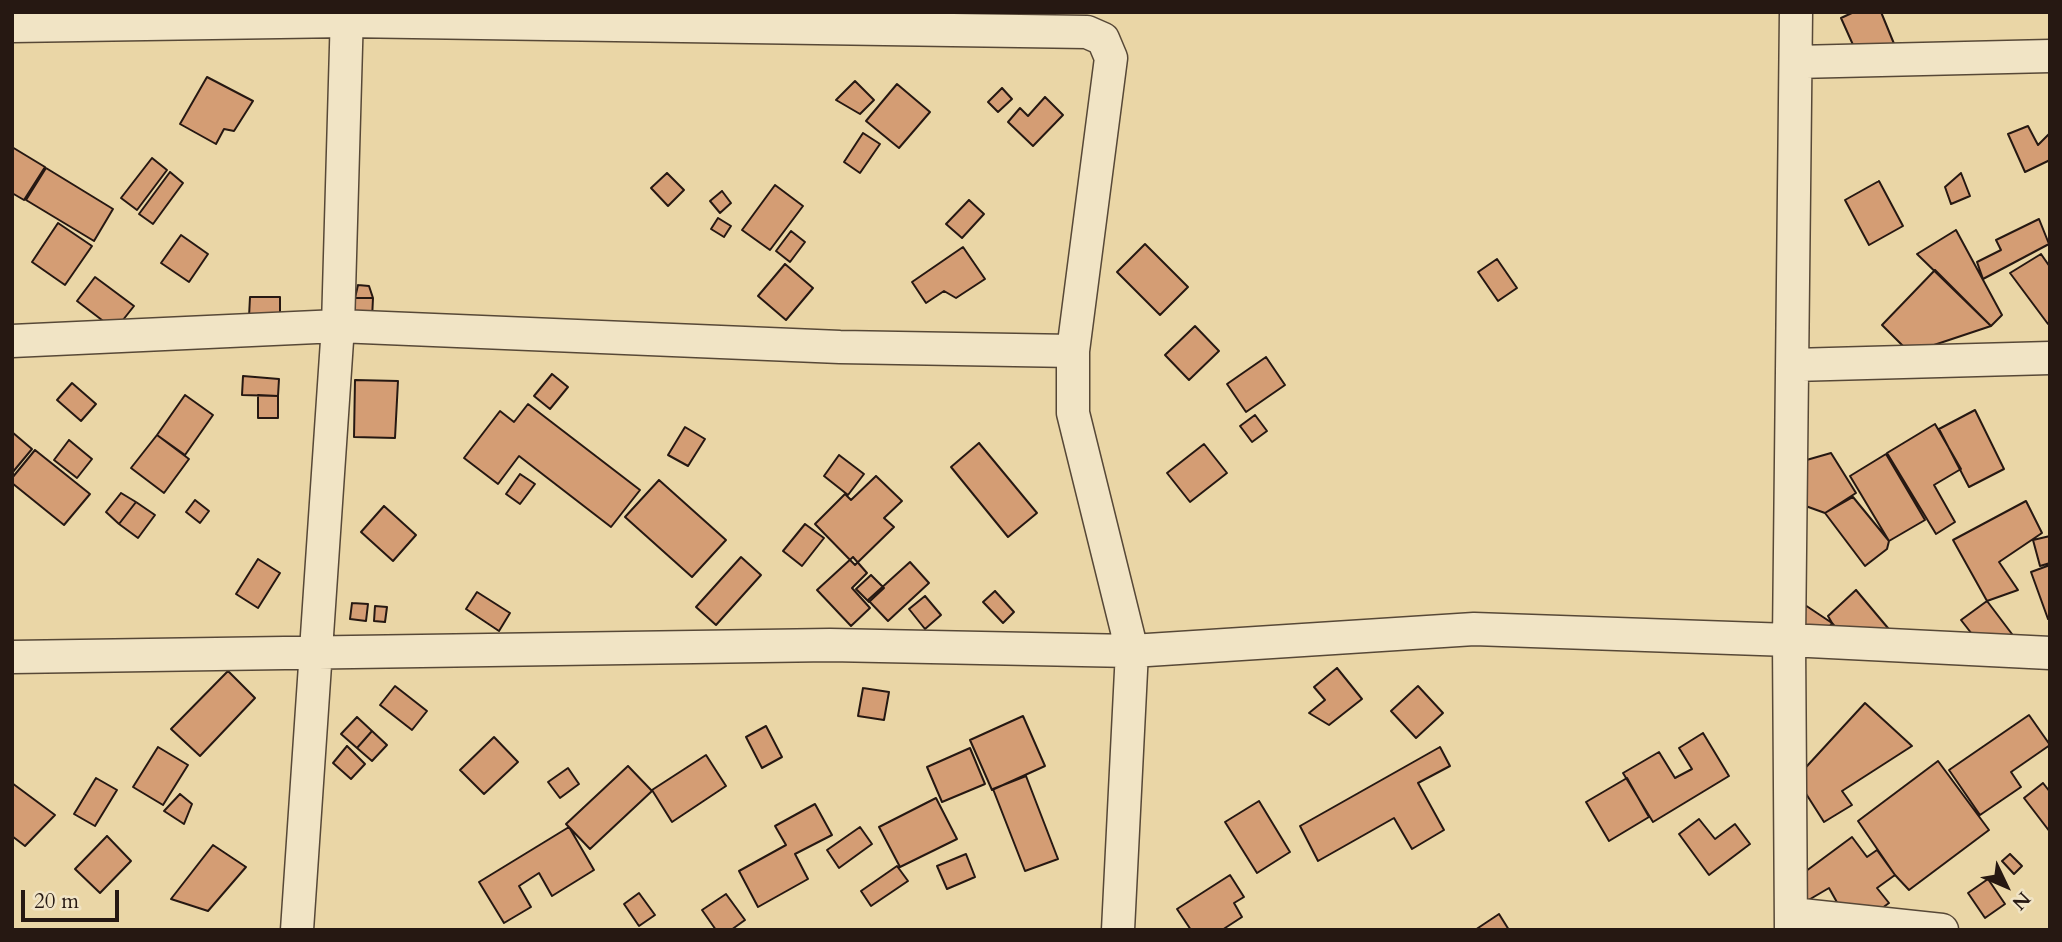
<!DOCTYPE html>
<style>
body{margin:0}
#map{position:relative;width:2062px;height:942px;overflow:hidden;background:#ead6a6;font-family:Cardo,serif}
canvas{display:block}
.frame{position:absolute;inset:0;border:14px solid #261812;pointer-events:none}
.north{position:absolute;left:1971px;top:851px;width:70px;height:70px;-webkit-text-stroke:5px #f1e4c5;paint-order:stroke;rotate:134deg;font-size:19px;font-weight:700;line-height:28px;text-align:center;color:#261812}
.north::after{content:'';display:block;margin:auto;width:24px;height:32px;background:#261812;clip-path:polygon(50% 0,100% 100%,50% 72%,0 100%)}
.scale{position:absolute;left:21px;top:890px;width:98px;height:32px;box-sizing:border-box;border:4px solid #261812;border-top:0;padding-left:9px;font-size:21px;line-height:24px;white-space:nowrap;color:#261812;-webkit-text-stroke:5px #f1e4c5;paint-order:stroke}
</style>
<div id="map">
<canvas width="2062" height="942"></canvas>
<div class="frame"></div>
<div class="north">N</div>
<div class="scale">20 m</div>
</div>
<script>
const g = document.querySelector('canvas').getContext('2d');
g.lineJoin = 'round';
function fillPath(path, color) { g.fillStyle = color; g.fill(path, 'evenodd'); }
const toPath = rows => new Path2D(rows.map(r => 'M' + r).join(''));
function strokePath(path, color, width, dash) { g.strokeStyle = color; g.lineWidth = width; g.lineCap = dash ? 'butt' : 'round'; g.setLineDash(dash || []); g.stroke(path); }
const building = toPath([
 [925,12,956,12,946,27,925,12],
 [1854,12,1881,12,1897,51,1858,56,1841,18,1854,12],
 [207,77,253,101,234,131,224,129,216,144,180,124,207,77],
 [855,81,874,100,860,114,836,100,855,81],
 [897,84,930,112,899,148,866,121,897,84],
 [1002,88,1012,99,998,112,988,102,1002,88],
 [1045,97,1063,115,1033,146,1008,122,1020,108,1028,116,1045,97],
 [2028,126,2038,145,2050,133,2050,160,2025,172,2008,134,2028,126],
 [863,133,880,144,860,173,844,162,863,133],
 [12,147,45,167,24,200,12,193,12,147],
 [152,158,167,170,137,210,121,198,152,158],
 [46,168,113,209,94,241,26,200,46,168],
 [170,172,183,183,153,224,139,214,170,172],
 [667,173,684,190,668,206,651,188,667,173],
 [1961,173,1970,196,1951,204,1945,187,1961,173],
 [1879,181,1903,226,1869,245,1845,200,1879,181],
 [775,185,803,206,770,250,742,230,775,185],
 [722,191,731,203,720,213,710,201,722,191],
 [969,200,984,214,962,238,946,224,969,200],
 [718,218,731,226,724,237,711,229,718,218],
 [2039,219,2049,244,1983,279,1977,262,2001,250,1996,240,2039,219],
 [58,223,92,246,65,285,32,262,58,223],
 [1956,230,2002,315,1991,326,1917,254,1956,230],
 [791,231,805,242,790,262,776,251,791,231],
 [181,235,208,254,189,282,161,263,181,235],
 [1145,244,1188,287,1160,315,1117,272,1145,244],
 [963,247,985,279,956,298,944,291,926,303,912,282,963,247],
 [2041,254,2050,267,2050,323,2048,324,2010,273,2041,254],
 [1497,259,1517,288,1498,301,1478,272,1497,259],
 [785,264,813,288,786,320,758,296,785,264],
 [1935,270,1991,326,1910,353,1882,325,1935,270],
 [95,277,134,306,115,330,77,301,95,277],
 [358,285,369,286,373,298,355,298,358,285],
 [250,297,280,297,280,317,249,317,250,297],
 [355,298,373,298,372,319,354,318,355,298],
 [1195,326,1219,351,1189,380,1165,355,1195,326],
 [1266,357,1285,385,1246,412,1227,384,1266,357],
 [552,374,568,387,550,409,534,396,552,374],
 [243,376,279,379,278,396,242,395,243,376],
 [355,380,398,381,395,438,354,437,355,380],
 [72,383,96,404,81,421,57,400,72,383],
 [185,395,213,415,185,455,157,435,185,395],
 [258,395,278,396,278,418,258,418,258,395],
 [528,404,640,490,611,527,519,456,498,484,464,458,500,411,514,422,528,404],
 [1975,410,2004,469,1969,487,1939,429,1975,410],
 [1255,415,1267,431,1252,442,1240,426,1255,415],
 [1935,424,1961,469,1934,485,1955,522,1936,534,1887,453,1935,424],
 [685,427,705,439,688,466,668,455,685,427],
 [12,432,32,449,12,473,12,432],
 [157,435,189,459,164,493,131,468,157,435],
 [69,440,92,459,77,478,54,460,69,440],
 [979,443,1037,513,1008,537,951,467,979,443],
 [1204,444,1227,473,1190,502,1167,473,1204,444],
 [35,450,90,494,64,525,12,483,12,478,35,450],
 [1831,453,1856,493,1825,513,1800,504,1803,461,1831,453],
 [1886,454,1925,520,1889,541,1850,476,1886,454],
 [839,455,864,474,848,495,824,476,839,455],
 [520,474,535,484,520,504,506,494,520,474],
 [876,476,902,501,884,518,894,527,855,565,815,524,845,494,851,500,876,476],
 [659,480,726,540,692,577,625,517,659,480],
 [121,493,136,502,119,524,106,512,121,493],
 [1853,497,1889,541,1887,549,1865,566,1825,513,1853,497],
 [195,500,209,511,200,523,186,512,195,500],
 [2026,501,2042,533,1999,562,2018,590,1987,601,1953,540,2026,501],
 [136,502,155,515,138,538,119,524,136,502],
 [384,506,416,535,393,561,361,532,384,506],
 [805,524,824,538,802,566,783,551,805,524],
 [2050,536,2050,563,2040,566,2033,540,2050,536],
 [741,557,761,575,716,625,696,607,741,557],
 [853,557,867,573,852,588,870,608,851,626,817,590,853,557],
 [258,559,280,573,258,608,236,594,258,559],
 [910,562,929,583,888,621,868,600,910,562],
 [2050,565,2050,618,2048,619,2031,572,2050,565],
 [871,575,884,588,869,602,856,589,871,575],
 [1856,590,1898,640,1843,636,1832,623,1828,616,1856,590],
 [995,591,1014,612,1003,623,983,602,995,591],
 [477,592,510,613,499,631,466,609,477,592],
 [925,596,941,615,925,629,909,609,925,596],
 [1799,601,1832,623,1824,635,1796,633,1799,601],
 [1987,601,2018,642,1979,643,1961,620,1987,601],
 [352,603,368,604,366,621,350,619,352,603],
 [375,606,387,607,385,622,374,621,375,606],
 [1337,668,1362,699,1329,725,1309,713,1325,700,1314,687,1337,668],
 [228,671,255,698,200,756,171,729,228,671],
 [395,686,427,711,412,730,380,705,395,686],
 [1418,686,1443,713,1416,738,1391,711,1418,686],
 [863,688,889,692,884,720,858,716,863,688],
 [1865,703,1912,746,1842,791,1852,805,1824,822,1796,778,1865,703],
 [2029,715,2050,745,2011,772,2021,787,1980,815,1949,770,2029,715],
 [1023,716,1045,766,992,790,970,740,1023,716],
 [357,717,372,731,357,748,341,734,357,717],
 [766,726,782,757,762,768,746,737,766,726],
 [372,731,387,745,372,761,357,748,372,731],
 [1703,733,1729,776,1653,822,1623,773,1659,752,1675,778,1692,769,1679,748,1703,733],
 [494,737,518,762,484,794,460,770,494,737],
 [347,746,365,764,351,779,333,763,347,746],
 [158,747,188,765,163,805,133,787,158,747],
 [1440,747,1450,766,1418,783,1444,830,1412,849,1394,818,1318,861,1300,826,1440,747],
 [970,748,985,784,942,802,927,767,970,748],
 [706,755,726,786,672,822,652,790,706,755],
 [1938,761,1989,830,1909,890,1895,875,1858,821,1938,761],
 [628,766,652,791,590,849,566,824,628,766],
 [568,768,579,784,560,798,548,782,568,768],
 [1026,776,1058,859,1025,871,993,789,1026,776],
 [96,778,117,790,95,826,74,814,96,778],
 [1627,778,1649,817,1609,841,1586,802,1627,778],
 [12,783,55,815,25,846,12,836,12,783],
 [2043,783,2050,792,2050,832,2024,798,2043,783],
 [180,794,192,804,184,824,164,811,180,794],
 [936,798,957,839,900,867,879,827,936,798],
 [1259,801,1290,852,1257,873,1225,822,1259,801],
 [815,804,832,835,795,854,808,879,758,907,739,871,786,845,775,826,815,804],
 [1699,819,1715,839,1735,824,1750,844,1709,875,1679,834,1699,819],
 [569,827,594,870,552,896,539,873,519,886,531,907,504,923,479,882,569,827],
 [860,827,872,844,839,868,827,850,860,827],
 [107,836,131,861,100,893,75,869,107,836],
 [1852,837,1867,857,1877,850,1895,875,1877,888,1889,903,1870,917,1843,913,1829,888,1800,905,1798,877,1852,837],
 [213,845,246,867,208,911,171,899,213,845],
 [966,854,975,877,947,889,937,866,966,854],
 [2010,854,2022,866,2014,874,2002,861,2010,854],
 [897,866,908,881,871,906,861,891,897,866],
 [1230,875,1244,897,1234,903,1242,917,1222,930,1191,930,1177,909,1230,875],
 [1988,879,2005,904,1985,918,1968,893,1988,879],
 [639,893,655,915,639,926,624,904,639,893],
 [726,894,745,920,731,930,716,930,702,910,726,894],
 [1499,914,1509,930,1475,930,1499,914]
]);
const minor = toPath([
 [12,26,346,21,1087,32,1103,39,1111,58,1073,351,1073,413,1132,651,1118,930],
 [1796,62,2050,56],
 [12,341,338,326,840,347,1073,351],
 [1793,365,2050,358],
 [12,657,830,645,1132,651,1474,629,1789,640,2050,653],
 [1792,914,1942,930],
 [297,930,338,326,347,12],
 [1791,930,1789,640,1796,12]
]);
fillPath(building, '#d49d74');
strokePath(building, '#261812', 2);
strokePath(minor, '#574837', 35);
strokePath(minor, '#f1e4c5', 32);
</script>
